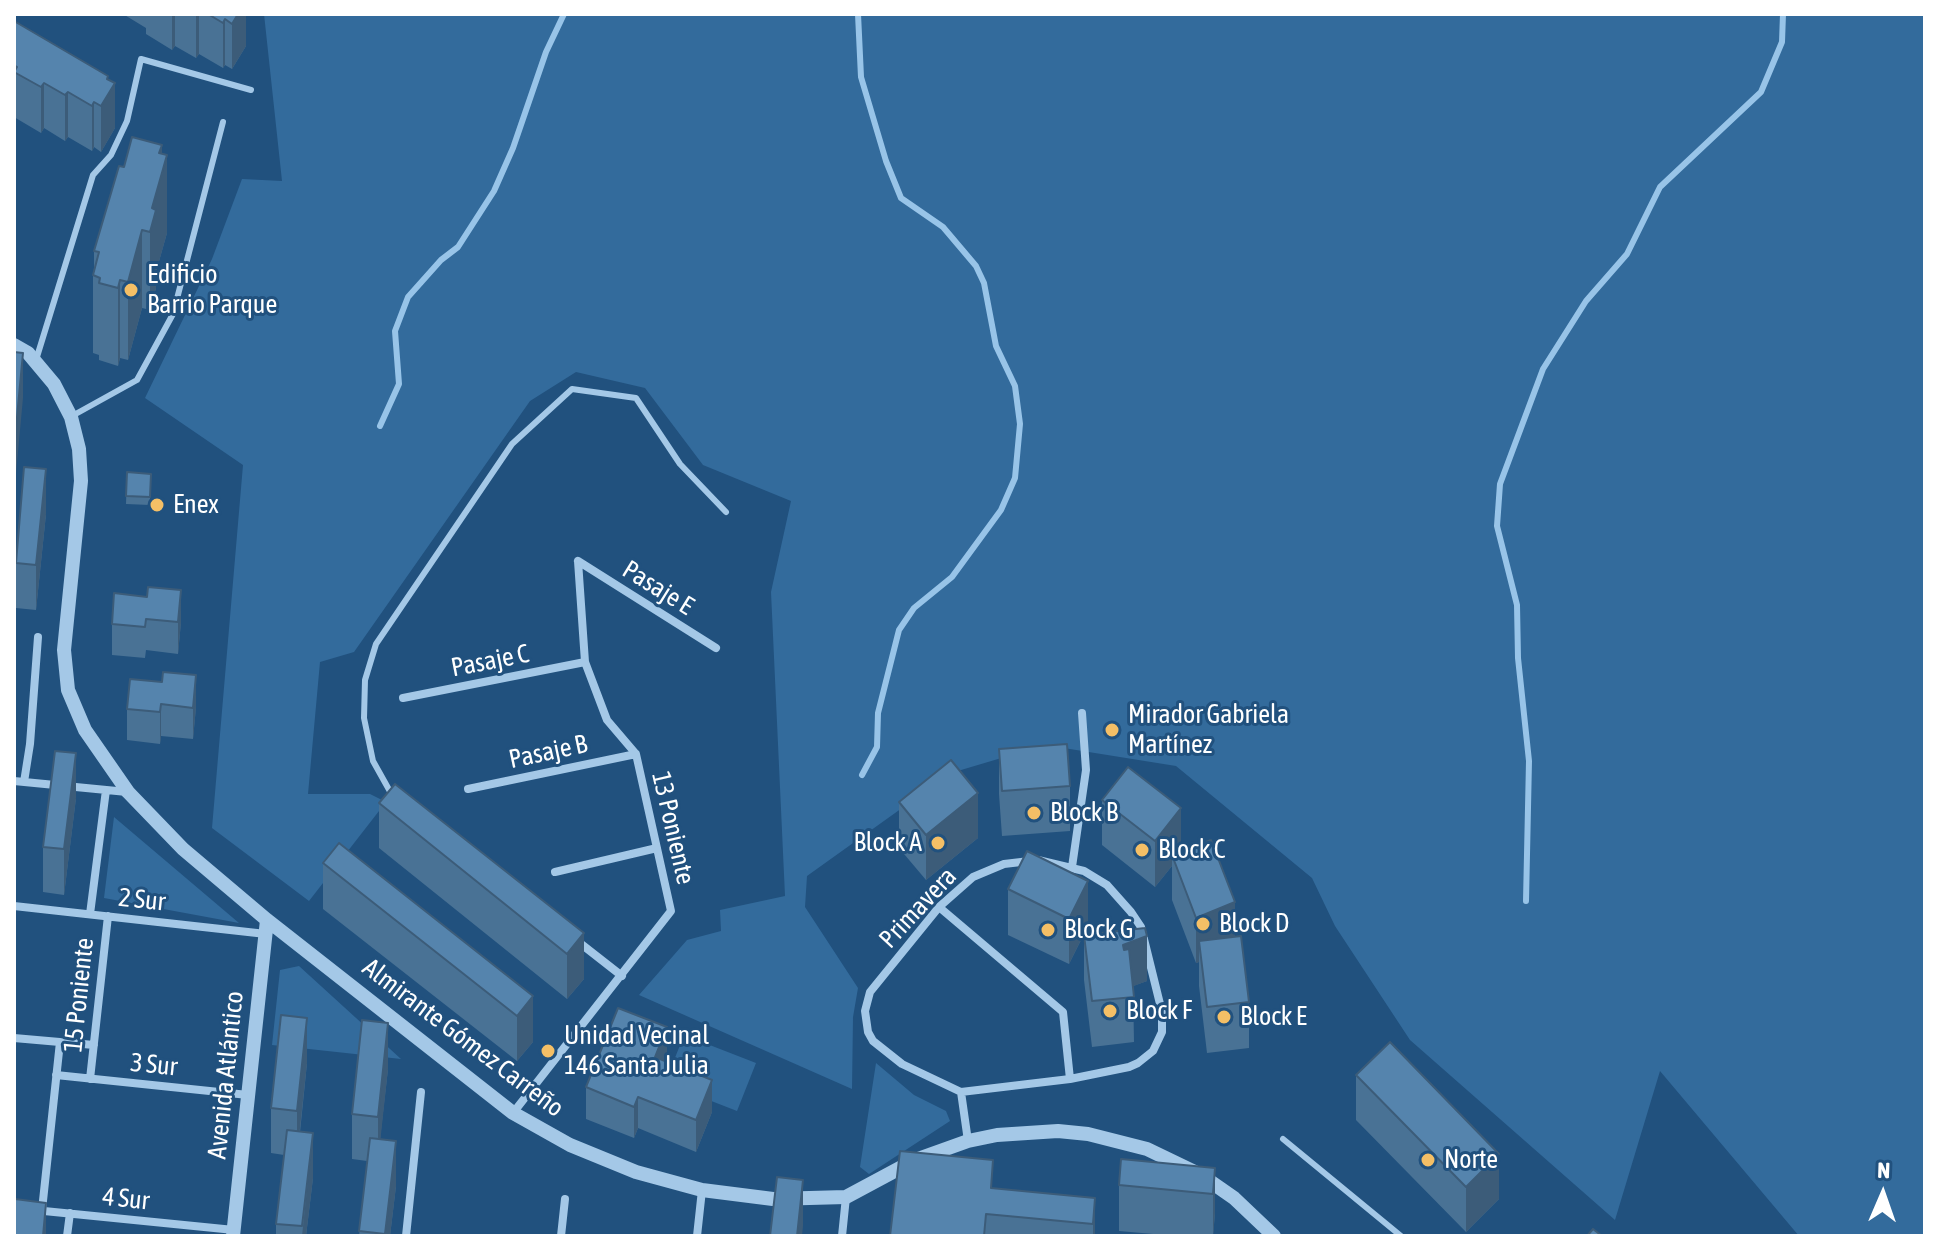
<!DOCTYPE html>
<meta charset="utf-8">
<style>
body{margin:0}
#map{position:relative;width:1939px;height:1250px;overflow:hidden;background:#21517e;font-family:"Asap Condensed",sans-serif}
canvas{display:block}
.frame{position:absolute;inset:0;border:16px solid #fff;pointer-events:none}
.north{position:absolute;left:1843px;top:1154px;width:80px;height:80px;-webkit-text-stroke:6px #21517e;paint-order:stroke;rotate:2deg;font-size:22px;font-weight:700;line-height:32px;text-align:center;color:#fff}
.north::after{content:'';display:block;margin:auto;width:28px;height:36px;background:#fff;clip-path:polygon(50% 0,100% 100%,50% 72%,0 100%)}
</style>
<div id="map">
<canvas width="1939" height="1250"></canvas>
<div class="frame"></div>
<div class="north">N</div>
</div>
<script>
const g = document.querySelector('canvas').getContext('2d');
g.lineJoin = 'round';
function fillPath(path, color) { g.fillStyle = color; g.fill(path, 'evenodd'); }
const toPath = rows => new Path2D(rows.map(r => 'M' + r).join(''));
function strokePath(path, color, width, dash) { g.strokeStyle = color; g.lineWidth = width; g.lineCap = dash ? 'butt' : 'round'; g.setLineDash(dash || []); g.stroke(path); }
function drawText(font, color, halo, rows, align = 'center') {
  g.font = font + ' "Asap Condensed",sans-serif'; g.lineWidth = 6; g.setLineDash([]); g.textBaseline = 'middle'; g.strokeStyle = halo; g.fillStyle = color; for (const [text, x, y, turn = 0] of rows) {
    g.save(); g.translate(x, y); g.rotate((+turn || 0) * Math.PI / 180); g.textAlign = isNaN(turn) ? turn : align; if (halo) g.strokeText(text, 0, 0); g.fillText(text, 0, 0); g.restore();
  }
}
const green = toPath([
 [264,14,1925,14,1925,1236,1799,1236,1660,1071,1615,1220,1410,1040,1335,926,1312,878,1176,766,1045,745,951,773,807,876,805,907,858,988,853,1017,852,1089,639,995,687,940,721,931,720,910,785,896,771,592,791,501,703,465,645,388,576,372,530,401,354,652,320,662,308,794,370,794,386,802,309,901,212,828,243,465,145,398,212,259,242,179,282,181],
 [114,817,239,923,104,898],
 [299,966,401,1059,272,1045,280,970],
 [684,1035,756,1063,737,1111,665,1083],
 [876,1063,914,1095,946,1111,950,1121,869,1174,860,1167]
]);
const stream = toPath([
 [858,14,861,77,886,161,901,198,943,227,976,266,984,283,996,346,1015,386,1020,424,1015,478,1001,510,952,577,914,608,899,630,878,713,877,747,862,775],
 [380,426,399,384,395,331,408,297,441,260,458,247,494,191,513,148,546,52,564,14],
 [1526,901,1529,761,1518,658,1517,605,1497,526,1500,484,1543,369,1586,301,1627,254,1660,187,1761,92,1782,42,1783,14]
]);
const service = toPath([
 [36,360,93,175,111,155,127,121,141,59,251,90],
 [72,416,137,380,173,314,223,122],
 [392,795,373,761,364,718,365,680,376,644,512,444,572,389,636,398,680,464,726,512],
 [1283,1139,1401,1236]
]);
const minor = toPath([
 [578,561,716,648],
 [403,698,585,662],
 [14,781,127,792],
 [24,782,30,744,38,637],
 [468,789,636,754],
 [1038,860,1084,871,1107,885,1131,912,1141,927,1162,1012,1162,1032,1153,1051,1138,1063,1129,1067,1070,1079,961,1092,902,1064,873,1041,868,1032,865,1011,870,992,939,907,973,877,1004,864,1038,860],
 [1072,867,1086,770,1082,713],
 [555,872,657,848],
 [14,906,266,934],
 [939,907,1063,1012,1070,1079],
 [90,914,106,790],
 [576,940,622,976],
 [14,1038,94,1045],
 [56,1075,248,1095],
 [90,1079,108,916],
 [961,1092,968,1141],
 [513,1113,671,911,636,754,607,720,585,662,578,561],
 [14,1208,234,1230],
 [42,1210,60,1042],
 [67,1236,70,1213],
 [406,1236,421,1092],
 [561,1236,565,1199],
 [697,1236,702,1190],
 [842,1236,846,1197]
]);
const tertiary = toPath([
 [14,345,28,353,54,384,71,417,79,449,81,481,64,650,68,690,85,730,128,792,183,849,267,920,513,1113,570,1145,636,1172,702,1190,773,1199,846,1197,915,1160,968,1141,997,1135,1058,1131,1088,1134,1147,1149,1201,1175,1234,1198,1274,1236],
 [233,1236,267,920]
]);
const wall = toPath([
 [123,14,246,14,246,46,232,69,225,65,223,68,199,54,196,58,175,46,172,50,146,34,146,28],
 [14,21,108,79,115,128,101,152,94,147,92,151,68,137,65,141,44,128,41,133,14,117],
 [162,154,167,233,156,272,156,288,150,310,142,308,128,360,120,358,118,366,99,360,99,355,93,353,93,275,94,269,94,251,124,167],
 [127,472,151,474,150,505,126,504],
 [46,514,36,610,16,608,16,563],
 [114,593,181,622,178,654,146,650,145,658,112,655,112,624],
 [162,682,196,707,193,739,161,736,160,744,127,740,127,709],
 [999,749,1070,786,1070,831,1002,836,999,794],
 [76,798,64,895,43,892,43,847],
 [1102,800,1181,851,1235,936,1249,1002,1249,1048,1207,1053,1199,986,1199,962,1196,963,1172,900,1172,866,1155,887,1102,845],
 [899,802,978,838,926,880,899,848],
 [379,803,584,933,584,979,567,999,379,848],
 [323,863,533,996,533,1042,517,1061,323,909],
 [1008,889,1088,926,1069,964,1008,935],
 [1084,935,1147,981,1133,986,1134,1042,1092,1047,1084,980],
 [667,1059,666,1062,712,1112,696,1152,638,1128,634,1138,586,1119,586,1087],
 [307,1063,300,1132,313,1178,306,1236,276,1236,276,1224,284,1155,271,1153,271,1108],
 [388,1069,380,1139,396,1186,390,1236,359,1236,367,1161,352,1159,352,1114],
 [1356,1075,1499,1199,1466,1232,1356,1120],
 [1215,1168,1215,1213,1213,1236,1176,1236,1119,1231,1119,1185],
 [993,1188,1095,1198,1095,1236,890,1236]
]);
const shadedWall = toPath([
 [172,14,175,14,175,46,172,50],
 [196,14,199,14,199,54,196,58],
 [238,14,246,14,246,46,232,69,232,24],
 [225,19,225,65,223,68,223,23],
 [108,76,108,94,115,83,115,128,101,152,101,106],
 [44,83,44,128,41,133,41,87],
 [68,92,68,137,65,141,65,95],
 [94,102,94,147,92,151,92,106],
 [162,145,162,175,167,155,167,233,156,272,156,288,150,310,150,232,159,153],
 [142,230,142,308,128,360,128,282],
 [120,280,120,358,118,366,118,288],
 [23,353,23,398,14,495,14,449],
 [46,469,46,514,36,610,36,565],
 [181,590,181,622,178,654,178,622],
 [196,675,196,707,193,739,193,708],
 [161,704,161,736,160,744,160,712],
 [76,753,76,798,64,895,64,849],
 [978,793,978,838,926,880,926,835],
 [1181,808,1181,854,1172,855,1172,866,1155,887,1155,841],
 [1088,881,1088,926,1069,964,1069,919],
 [1235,902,1235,948,1199,941,1199,962,1196,963,1196,918],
 [584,933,584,979,567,999,567,954],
 [1147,936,1147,981,1123,990,1123,945],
 [533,996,533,1042,517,1061,517,1016],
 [307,1018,307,1063,297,1156,297,1111],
 [388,1023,388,1069,378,1162,378,1117],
 [667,1027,667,1059,655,1089,655,1057],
 [712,1080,712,1112,696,1152,696,1120],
 [638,1097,638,1128,634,1138,634,1107],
 [313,1133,313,1178,306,1236,302,1236],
 [396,1141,396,1186,390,1236,385,1236],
 [1499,1154,1499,1199,1466,1232,1466,1187],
 [1215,1168,1215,1213,1213,1236,1213,1194],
 [803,1180,803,1226,802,1236,797,1236],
 [1095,1198,1095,1236,1093,1236,1093,1224],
 [46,1203,46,1236,43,1236]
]);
const building = toPath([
 [208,14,238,14,232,24,225,19,223,23,208,14],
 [14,21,108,76,107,79,115,83,101,106,94,102,92,106,68,92,65,95,44,83,41,87,14,72,17,67,14,65,14,21],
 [132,137,162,145,159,153,167,155,152,208,156,210,150,232,142,230,128,282,120,280,118,288,99,283,100,278,93,275,99,252,94,251,119,166,124,167,132,137],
 [14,352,23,353,14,449,14,352],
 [24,467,46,469,36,565,16,563,24,467],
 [127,472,151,474,150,497,126,496,127,472],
 [148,587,181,590,178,622,146,619,145,627,112,624,114,593,147,597,148,587],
 [163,672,196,675,193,708,161,704,160,712,127,709,130,679,162,682,163,672],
 [1067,744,1070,786,1002,791,999,749,1067,744],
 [55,751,76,753,64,849,43,847,55,751],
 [951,760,978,793,926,835,899,802,951,760],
 [1128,767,1181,808,1155,841,1102,800,1128,767],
 [395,784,584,933,567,954,379,803,395,784],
 [1211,840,1235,902,1196,918,1172,855,1211,840],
 [339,843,533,996,517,1016,323,863,339,843],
 [1027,851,1088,881,1069,919,1008,889,1027,851],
 [1145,928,1147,936,1123,945,1124,950,1129,949,1134,997,1092,1001,1084,935,1145,928],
 [1241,936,1249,1002,1207,1007,1199,941,1241,936],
 [618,1008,667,1027,655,1057,712,1080,696,1120,638,1097,634,1107,586,1087,618,1008],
 [281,1015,307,1018,297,1111,271,1108,281,1015],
 [362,1020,388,1023,378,1117,352,1114,362,1020],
 [1390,1042,1499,1154,1466,1187,1356,1075,1390,1042],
 [287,1130,313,1133,302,1226,276,1224,287,1130],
 [370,1138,396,1141,385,1234,359,1231,370,1138],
 [900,1151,993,1160,991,1188,1095,1198,1093,1224,986,1214,984,1236,890,1236,900,1151],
 [1121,1159,1215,1168,1213,1194,1119,1185,1121,1159],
 [777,1177,803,1180,797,1236,770,1236,777,1177],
 [15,1199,46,1203,43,1236,32,1235,32,1236,14,1236,15,1199],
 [1593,1229,1602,1236,1587,1236,1593,1229]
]);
const markers = [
 [131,290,8,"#f4bf66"],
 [157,505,8,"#f4bf66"],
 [1112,730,8,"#f4bf66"],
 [1034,813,8,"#f4bf66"],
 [938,843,8,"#f4bf66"],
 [1142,850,8,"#f4bf66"],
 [1203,924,8,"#f4bf66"],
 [1048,930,8,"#f4bf66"],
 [1110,1011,8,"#f4bf66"],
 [1224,1017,8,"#f4bf66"],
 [548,1051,8,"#f4bf66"],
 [1428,1160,8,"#f4bf66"]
];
const poiNames = [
 ["Edificio",147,275],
 ["Barrio Parque",147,305],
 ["Enex",173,505],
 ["Mirador Gabriela",1128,715],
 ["Martínez",1128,745],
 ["Block B",1050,813],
 ["Block A",922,843,"right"],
 ["Block C",1158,850],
 ["Block D",1219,924],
 ["Block G",1064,930],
 ["Block F",1126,1011],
 ["Block E",1240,1017],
 ["Unidad Vecinal",564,1036],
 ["146 Santa Julia",564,1066],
 ["Norte",1444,1160]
];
const streetNames = [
 ["Pasaje E",658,588,32],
 ["Pasaje C",490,661,-11],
 ["Pasaje B",548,752,-12],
 ["13 Poniente",673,828,77],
 ["2 Sur",142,900,6],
 ["Primavera",918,908,-47],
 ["15 Poniente",79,995,-84],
 ["Almirante Gómez Carreño",463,1038,37],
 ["3 Sur",154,1065,6],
 ["Avenida Atlántico",226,1075,-84],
 ["4 Sur",126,1199,6]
];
fillPath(green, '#336b9c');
strokePath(stream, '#98c4e8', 6);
strokePath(service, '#a4c8e7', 6);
strokePath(minor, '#a4c8e7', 8);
strokePath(tertiary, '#a4c8e7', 14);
fillPath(wall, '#497295');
fillPath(shadedWall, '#3c5c79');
fillPath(building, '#5584ad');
strokePath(building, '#3c5c79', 2);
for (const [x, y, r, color] of markers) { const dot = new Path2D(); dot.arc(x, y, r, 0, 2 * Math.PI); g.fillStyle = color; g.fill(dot); strokePath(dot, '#21517e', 3); }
drawText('26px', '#fff', '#21517e', poiNames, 'left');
drawText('26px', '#fff', '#21517e', streetNames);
</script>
